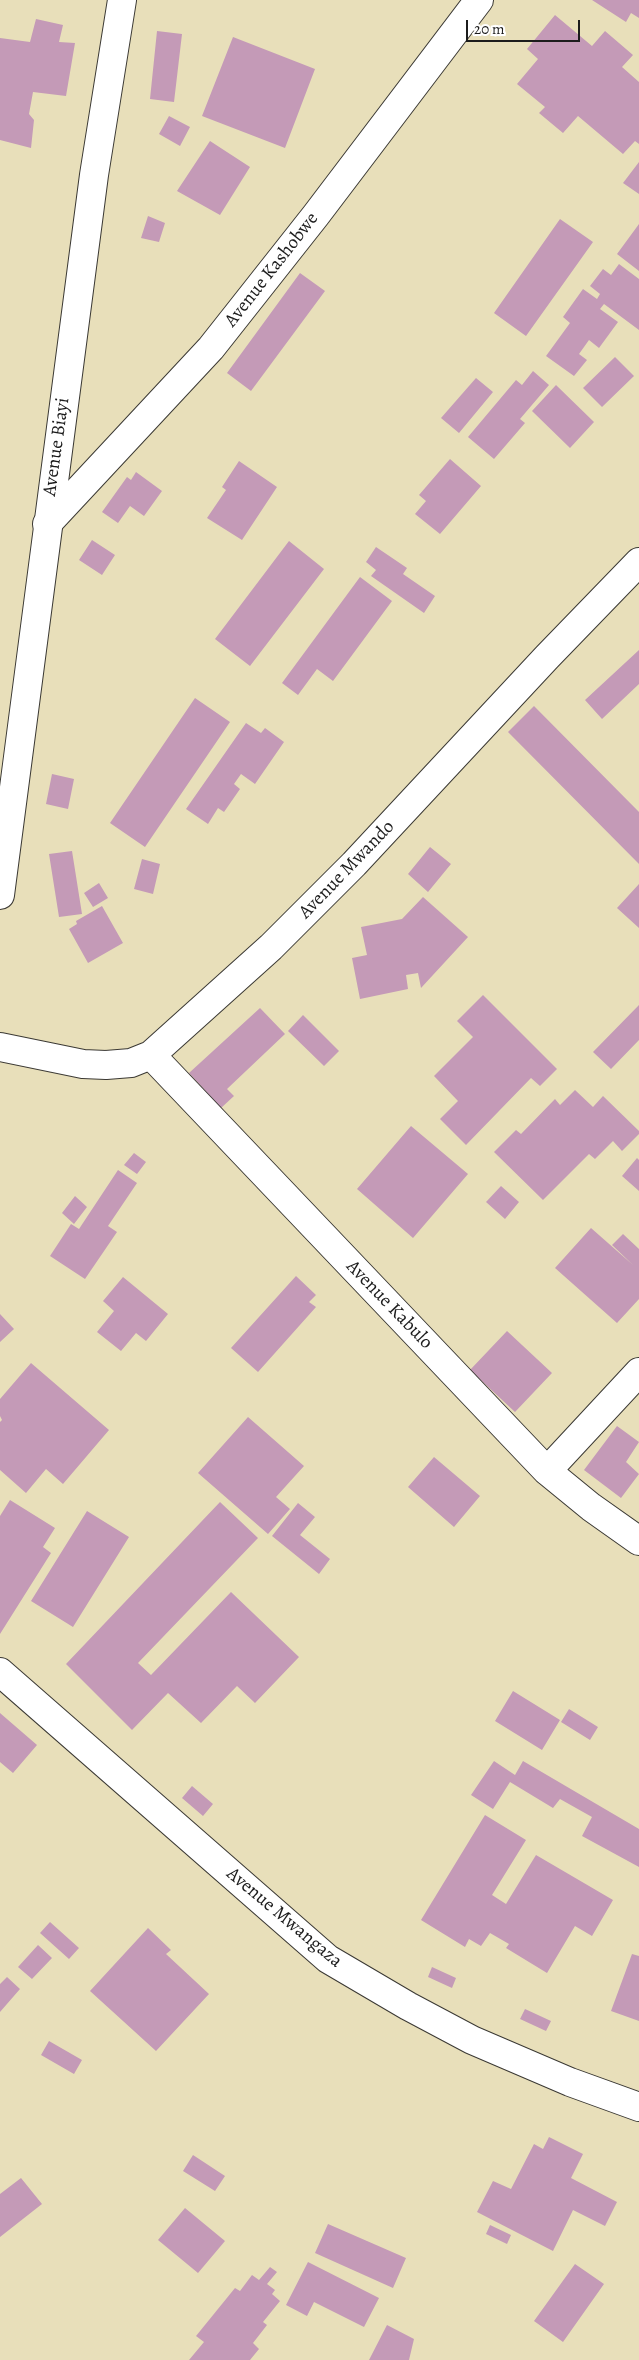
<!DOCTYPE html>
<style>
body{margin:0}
#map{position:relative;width:639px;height:2360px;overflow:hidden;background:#e8dfba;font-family:Alegreya,serif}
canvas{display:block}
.scale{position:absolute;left:466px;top:20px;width:114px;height:22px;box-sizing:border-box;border:2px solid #1c1c1c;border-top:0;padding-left:6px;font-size:15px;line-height:18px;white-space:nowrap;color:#1c1c1c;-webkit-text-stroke:4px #fff;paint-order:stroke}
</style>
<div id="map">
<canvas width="639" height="2360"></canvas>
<div class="scale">20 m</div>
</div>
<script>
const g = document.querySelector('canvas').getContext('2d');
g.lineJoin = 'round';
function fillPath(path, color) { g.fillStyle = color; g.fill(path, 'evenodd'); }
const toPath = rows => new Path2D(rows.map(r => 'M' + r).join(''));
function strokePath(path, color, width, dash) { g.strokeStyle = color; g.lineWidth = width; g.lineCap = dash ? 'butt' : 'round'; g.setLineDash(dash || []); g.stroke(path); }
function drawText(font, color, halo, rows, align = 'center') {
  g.font = font + ' Alegreya,serif'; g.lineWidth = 4; g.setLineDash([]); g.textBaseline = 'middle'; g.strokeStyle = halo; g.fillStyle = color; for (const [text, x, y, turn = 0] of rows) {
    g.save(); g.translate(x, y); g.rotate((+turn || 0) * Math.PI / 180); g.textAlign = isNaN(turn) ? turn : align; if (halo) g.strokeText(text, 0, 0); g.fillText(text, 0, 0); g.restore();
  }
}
const building = toPath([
 [592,0,639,0,639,18,631,13,626,22],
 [555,15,592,46,605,31,633,55,622,67,639,82,639,144,635,141,623,154,578,116,563,133,539,113,545,107,517,84,538,59,527,49],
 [36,19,63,25,59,42,75,43,66,96,33,92,29,114,34,120,31,148,0,140,0,38,30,42],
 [157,31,182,34,174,102,150,99],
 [233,37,315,69,285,148,202,116],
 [169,116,190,127,180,146,159,134],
 [210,141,250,167,220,215,177,191],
 [639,162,639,194,623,183],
 [148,216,165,223,159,242,141,238],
 [560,219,593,242,526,336,494,313],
 [639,224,639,271,617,254],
 [619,264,639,279,639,330,604,304,600,309,618,322,599,348,589,340,579,354,587,360,574,376,546,356,570,323,563,317,583,289,597,299,600,294,590,286,603,269,611,275],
 [300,273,325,291,251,391,227,373],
 [615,357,634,376,602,407,583,388],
 [533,371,549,385,520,419,525,423,494,459,468,437,516,380,522,385],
 [476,378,493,392,459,433,441,418],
 [556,385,594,422,570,448,532,411],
 [450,459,481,486,440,534,415,514,426,501,419,495],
 [239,461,277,487,242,540,207,518,226,490,222,487],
 [136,472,162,491,144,516,130,506,118,523,102,512,127,477,131,480],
 [92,540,115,555,102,575,79,560],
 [289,541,324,569,250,666,215,639],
 [376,547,407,568,403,574,435,596,424,613,371,576,376,570,366,562],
 [360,577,392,601,333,681,317,669,298,695,282,683],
 [639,650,639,684,602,719,585,700],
 [195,698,230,722,145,847,110,823],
 [534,706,639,812,639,864,508,732],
 [246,723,261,733,265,728,284,742,255,784,241,774,234,784,240,789,224,812,218,808,208,824,186,809],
 [52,774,74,779,68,809,46,804],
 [430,847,451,864,428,892,408,874],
 [72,851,82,914,59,917,49,854],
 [142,859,160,864,153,894,134,889],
 [99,883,108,898,93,907,84,893],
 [639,884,639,928,617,908],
 [423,897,468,937,421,988,418,973,406,975,408,989,360,999,352,958,367,955,361,927,402,919],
 [102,906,123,943,88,963,69,929,77,924,76,921],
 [483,995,557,1069,540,1086,531,1078,466,1145,440,1119,458,1101,434,1076,473,1037,457,1021],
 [639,1005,639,1040,611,1069,593,1052],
 [260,1008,285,1034,227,1089,234,1096,221,1108,189,1073],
 [303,1015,339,1051,324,1066,288,1031],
 [575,1090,593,1107,603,1096,639,1131,639,1134,622,1151,613,1141,595,1159,589,1154,543,1200,494,1152,516,1130,521,1134,555,1099,560,1105],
 [411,1126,468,1174,413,1238,357,1189],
 [134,1153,146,1162,137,1174,124,1165],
 [637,1158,639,1160,639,1191,622,1176],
 [118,1170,137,1183,108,1226,117,1232,85,1279,50,1256,71,1224,79,1229],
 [501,1186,519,1202,505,1219,486,1202],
 [75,1196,87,1207,74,1224,62,1213],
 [591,1228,633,1265,612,1245,623,1234,639,1249,639,1299,617,1323,555,1268],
 [296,1276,316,1295,309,1302,316,1307,258,1372,231,1348],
 [123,1277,168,1314,146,1341,136,1333,121,1351,97,1332,114,1311,103,1301],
 [0,1314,14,1329,0,1342],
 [507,1331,552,1373,515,1412,470,1370],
 [31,1363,109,1430,63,1484,46,1469,26,1493,0,1470,0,1422,2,1420,0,1416,0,1399],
 [248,1417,304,1466,276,1497,290,1509,268,1534,198,1473],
 [617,1426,639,1442,626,1462,639,1474,621,1498,584,1470],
 [434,1457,480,1496,454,1527,408,1487],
 [10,1500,55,1528,43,1547,51,1553,0,1634,0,1516],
 [220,1502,258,1538,138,1663,151,1675,231,1592,299,1657,255,1703,237,1686,201,1723,168,1693,132,1730,66,1664],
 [298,1503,315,1517,300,1535,330,1559,319,1574,272,1536],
 [87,1511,129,1537,73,1627,31,1601],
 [513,1691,560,1720,542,1750,495,1721],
 [569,1709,598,1727,590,1740,561,1722],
 [0,1713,37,1745,13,1773,0,1762],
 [494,1761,515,1775,523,1761,639,1829,639,1867,582,1836,592,1817,560,1799,553,1808,510,1782,493,1809,471,1795],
 [192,1786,213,1804,203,1816,182,1798],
 [485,1815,526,1840,492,1895,506,1904,536,1855,613,1900,592,1936,575,1926,547,1973,506,1948,509,1944,490,1933,481,1946,469,1939,465,1947,421,1920],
 [50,1922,79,1948,69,1959,40,1933],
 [148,1928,171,1950,166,1954,209,1994,156,2051,90,1991],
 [38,1945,52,1958,32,1979,18,1967],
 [632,1954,639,1956,639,2021,611,2011],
 [432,1967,456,1978,452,1988,428,1977],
 [7,1977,20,1989,0,2012,0,1984],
 [525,2009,551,2021,546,2031,520,2019],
 [49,2041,82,2060,74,2074,41,2055],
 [549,2137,583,2154,571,2178,617,2202,605,2226,573,2210,553,2251,477,2212,493,2181,511,2189,534,2144,543,2149],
 [193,2155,225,2176,215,2191,183,2171],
 [21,2178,42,2204,0,2237,0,2194],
 [185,2208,225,2241,198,2273,158,2240],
 [328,2224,406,2258,393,2288,315,2253],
 [490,2225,511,2235,507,2244,486,2234],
 [308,2262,379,2298,364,2327,314,2302,307,2316,286,2305],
 [575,2264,604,2284,563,2342,534,2321],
 [270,2267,277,2272,267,2284,275,2290,272,2294,280,2301,263,2322,267,2325,253,2343,259,2349,250,2360,189,2360,204,2342,196,2336,235,2288,240,2291,252,2275,259,2280],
 [387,2325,414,2339,409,2360,369,2360]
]);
const minor = toPath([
 [47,524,211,348,316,215,479,0],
 [0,1047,83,1064,106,1065,131,1063,151,1055,271,947,354,864,547,657,639,562],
 [151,1055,547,1471,591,1507,639,1541],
 [547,1471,639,1372],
 [0,1672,328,1959,408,2006,472,2040,570,2082,639,2107]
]);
const tertiary = toPath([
 [0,895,94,175,122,0]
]);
const streetNames = [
 ["Avenue Kashobwe",272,270,-52],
 ["Avenue Biayi",57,447,-82],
 ["Avenue Mwando",347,870,-46],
 ["Avenue Kabulo",389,1305,46],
 ["Avenue Mwangaza",284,1918,40]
];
fillPath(building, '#c49ab7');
strokePath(minor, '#3b3934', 30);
strokePath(tertiary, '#3b3934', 30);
strokePath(minor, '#fff', 28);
strokePath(tertiary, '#fff', 28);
drawText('19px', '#1c1c1c', '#fff', streetNames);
</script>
